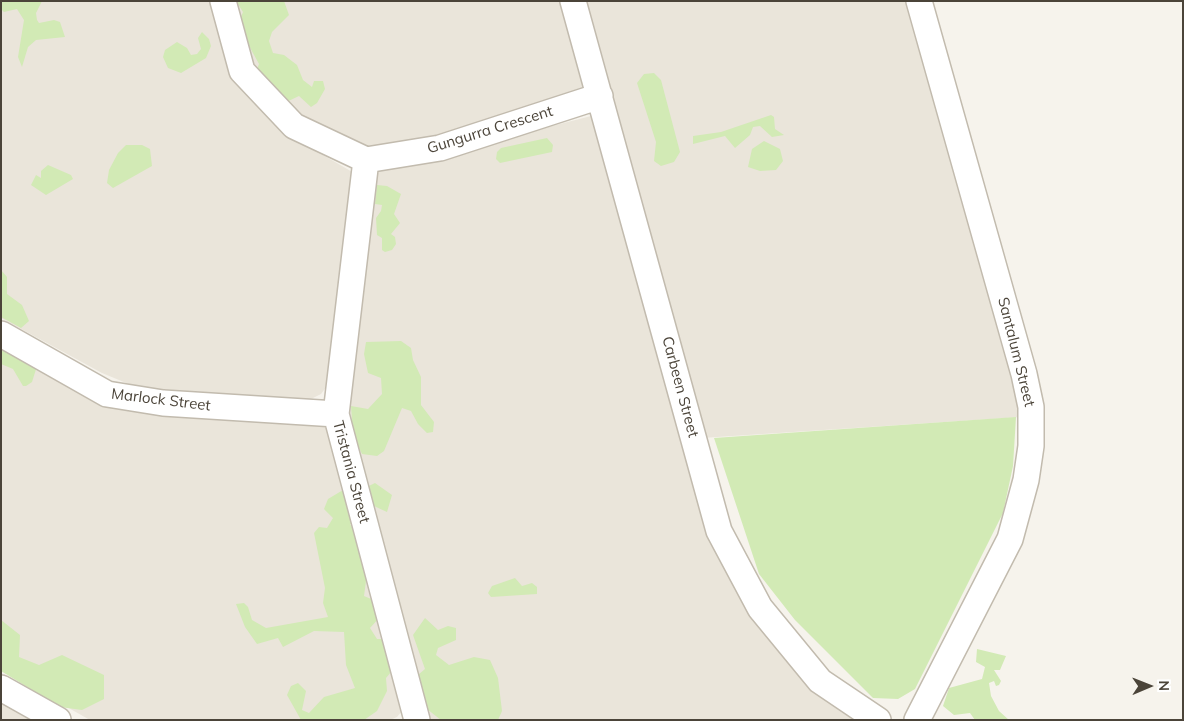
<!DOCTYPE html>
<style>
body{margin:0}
#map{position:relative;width:1184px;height:721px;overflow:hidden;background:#f6f3ec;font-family:Mulish,sans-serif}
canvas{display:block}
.frame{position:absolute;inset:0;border:2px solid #4b4439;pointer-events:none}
.north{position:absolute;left:1124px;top:661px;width:50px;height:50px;-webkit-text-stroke:4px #fff;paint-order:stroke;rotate:89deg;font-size:14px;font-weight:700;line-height:20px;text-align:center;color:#4b4439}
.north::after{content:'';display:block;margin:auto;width:18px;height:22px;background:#4b4439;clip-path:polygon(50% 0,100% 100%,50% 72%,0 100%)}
</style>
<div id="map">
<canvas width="1184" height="721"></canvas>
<div class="frame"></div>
<div class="north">N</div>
</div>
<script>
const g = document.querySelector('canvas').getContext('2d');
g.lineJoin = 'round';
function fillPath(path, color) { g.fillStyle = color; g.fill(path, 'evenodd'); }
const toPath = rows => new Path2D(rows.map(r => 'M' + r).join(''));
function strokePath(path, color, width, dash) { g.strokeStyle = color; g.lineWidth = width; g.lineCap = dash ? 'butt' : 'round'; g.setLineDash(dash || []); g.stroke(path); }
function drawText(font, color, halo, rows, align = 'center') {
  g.font = font + ' Mulish,sans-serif'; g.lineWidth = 4.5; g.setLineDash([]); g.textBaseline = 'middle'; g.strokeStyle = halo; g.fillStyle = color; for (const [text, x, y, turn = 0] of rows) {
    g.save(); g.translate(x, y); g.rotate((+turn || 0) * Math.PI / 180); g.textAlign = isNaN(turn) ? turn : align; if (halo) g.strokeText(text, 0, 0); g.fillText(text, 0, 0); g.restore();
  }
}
const residential = toPath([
 [1,1,211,1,221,44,229,63,249,98,292,137,354,173,327,386,321,394,311,399,298,400,136,387,102,373,1,318],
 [226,1,567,1,592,91,436,140,366,147,305,125,247,69],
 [581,1,909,1,1017,381,1021,417,702,438],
 [591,116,711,535,815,691,855,720,431,720,350,435,346,414,377,171],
 [1,343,106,401,326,424,402,711,397,717,390,720,90,720,1,670],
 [1,695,46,720,1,720]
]);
const green = toPath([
 [1,1,42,1,36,13,37,20,39,23,54,20,60,22,65,37,36,40,28,47,22,67,18,57,24,20,17,9,4,12,1,9],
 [236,1,284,1,289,15,272,32,269,41,273,53,284,55,297,65,303,80,312,87,314,81,323,81,325,89,317,103,311,107,299,96,278,106,254,77,259,64,248,44,241,39,238,24,243,12],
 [202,32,209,39,211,46,206,58,181,73,168,68,163,57,165,50,177,42,187,48,191,55,197,54,201,49,198,38],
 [654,73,661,80,680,152,674,162,661,166,654,161,656,142,637,83,644,74],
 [771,115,774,117,775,129,784,135,772,137,760,126,753,127,750,135,735,148,725,136,693,144,693,136,721,132],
 [547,138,553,145,552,152,500,163,496,159,497,152,501,148],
 [764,141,780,149,783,161,776,170,760,171,748,167,752,149],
 [126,145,142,145,150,149,152,166,113,188,107,183,109,170,118,153],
 [48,165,71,175,73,179,46,195,31,185,36,175,41,178,41,171],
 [377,185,387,186,401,194,394,214,400,223,391,234,395,237,396,244,392,250,385,252,382,250,382,238,377,235,376,218,381,211,382,205,375,204],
 [1,270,7,277,7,294,22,305,29,321,21,328,1,317],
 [1,335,37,366,32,382,26,386,23,386,13,369,1,364],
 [401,341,411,348,413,360,421,377,421,405,434,422,433,432,427,433,418,424,411,411,402,408,384,451,377,456,362,454,353,436,351,406,368,409,382,394,381,378,368,373,364,354,366,342],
 [1016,417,1013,466,1003,513,915,689,898,699,873,698,795,620,759,574,714,438],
 [375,483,392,495,387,512,363,501,357,523,350,524,366,550,373,576,366,581,364,596,376,601,379,618,370,628,377,639,383,639,396,666,386,678,387,691,377,711,364,720,301,720,287,695,291,686,298,683,306,691,302,710,309,713,324,697,355,688,346,665,344,632,314,631,283,647,278,638,257,644,245,627,236,604,244,603,248,607,252,620,266,628,328,617,323,603,325,588,314,533,319,527,327,528,333,518,324,509,328,499,343,490,348,496],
 [515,578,522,586,532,583,537,587,537,594,491,597,488,593,492,586],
 [425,618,438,630,448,626,456,628,456,640,438,648,436,655,449,665,474,657,490,660,498,678,502,711,498,720,441,720,418,702,411,681,425,669,413,635],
 [1,620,20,635,19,657,39,665,62,655,104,675,104,699,82,710,60,707,1,671],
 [977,649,1006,656,1000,670,994,670,1001,681,999,685,996,686,994,681,989,683,991,696,999,711,1009,720,975,720,970,713,954,715,943,706,949,688,982,679,985,667,976,662]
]);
const minor = toPath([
 [223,1,242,71,294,126,366,160,440,148,600,96],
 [573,1,719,531,760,608,820,681,878,720],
 [366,160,336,414,417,720],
 [1,334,107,394,163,403,336,414],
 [1,688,58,720],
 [917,720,1010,539,1026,480,1031,446,1031,407,1024,374,919,1]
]);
const streetNames = [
 ["Gungurra Crescent",490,130,-17],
 ["Santalum Street",1016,352,76],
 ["Carbeen Street",680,387,75],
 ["Marlock Street",161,400,7],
 ["Tristania Street",351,472,75]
];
fillPath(residential, '#eae5da');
fillPath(green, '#d2eab5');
strokePath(minor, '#c2bbae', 28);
strokePath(minor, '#fff', 25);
drawText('15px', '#4b4439', '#fff', streetNames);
</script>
